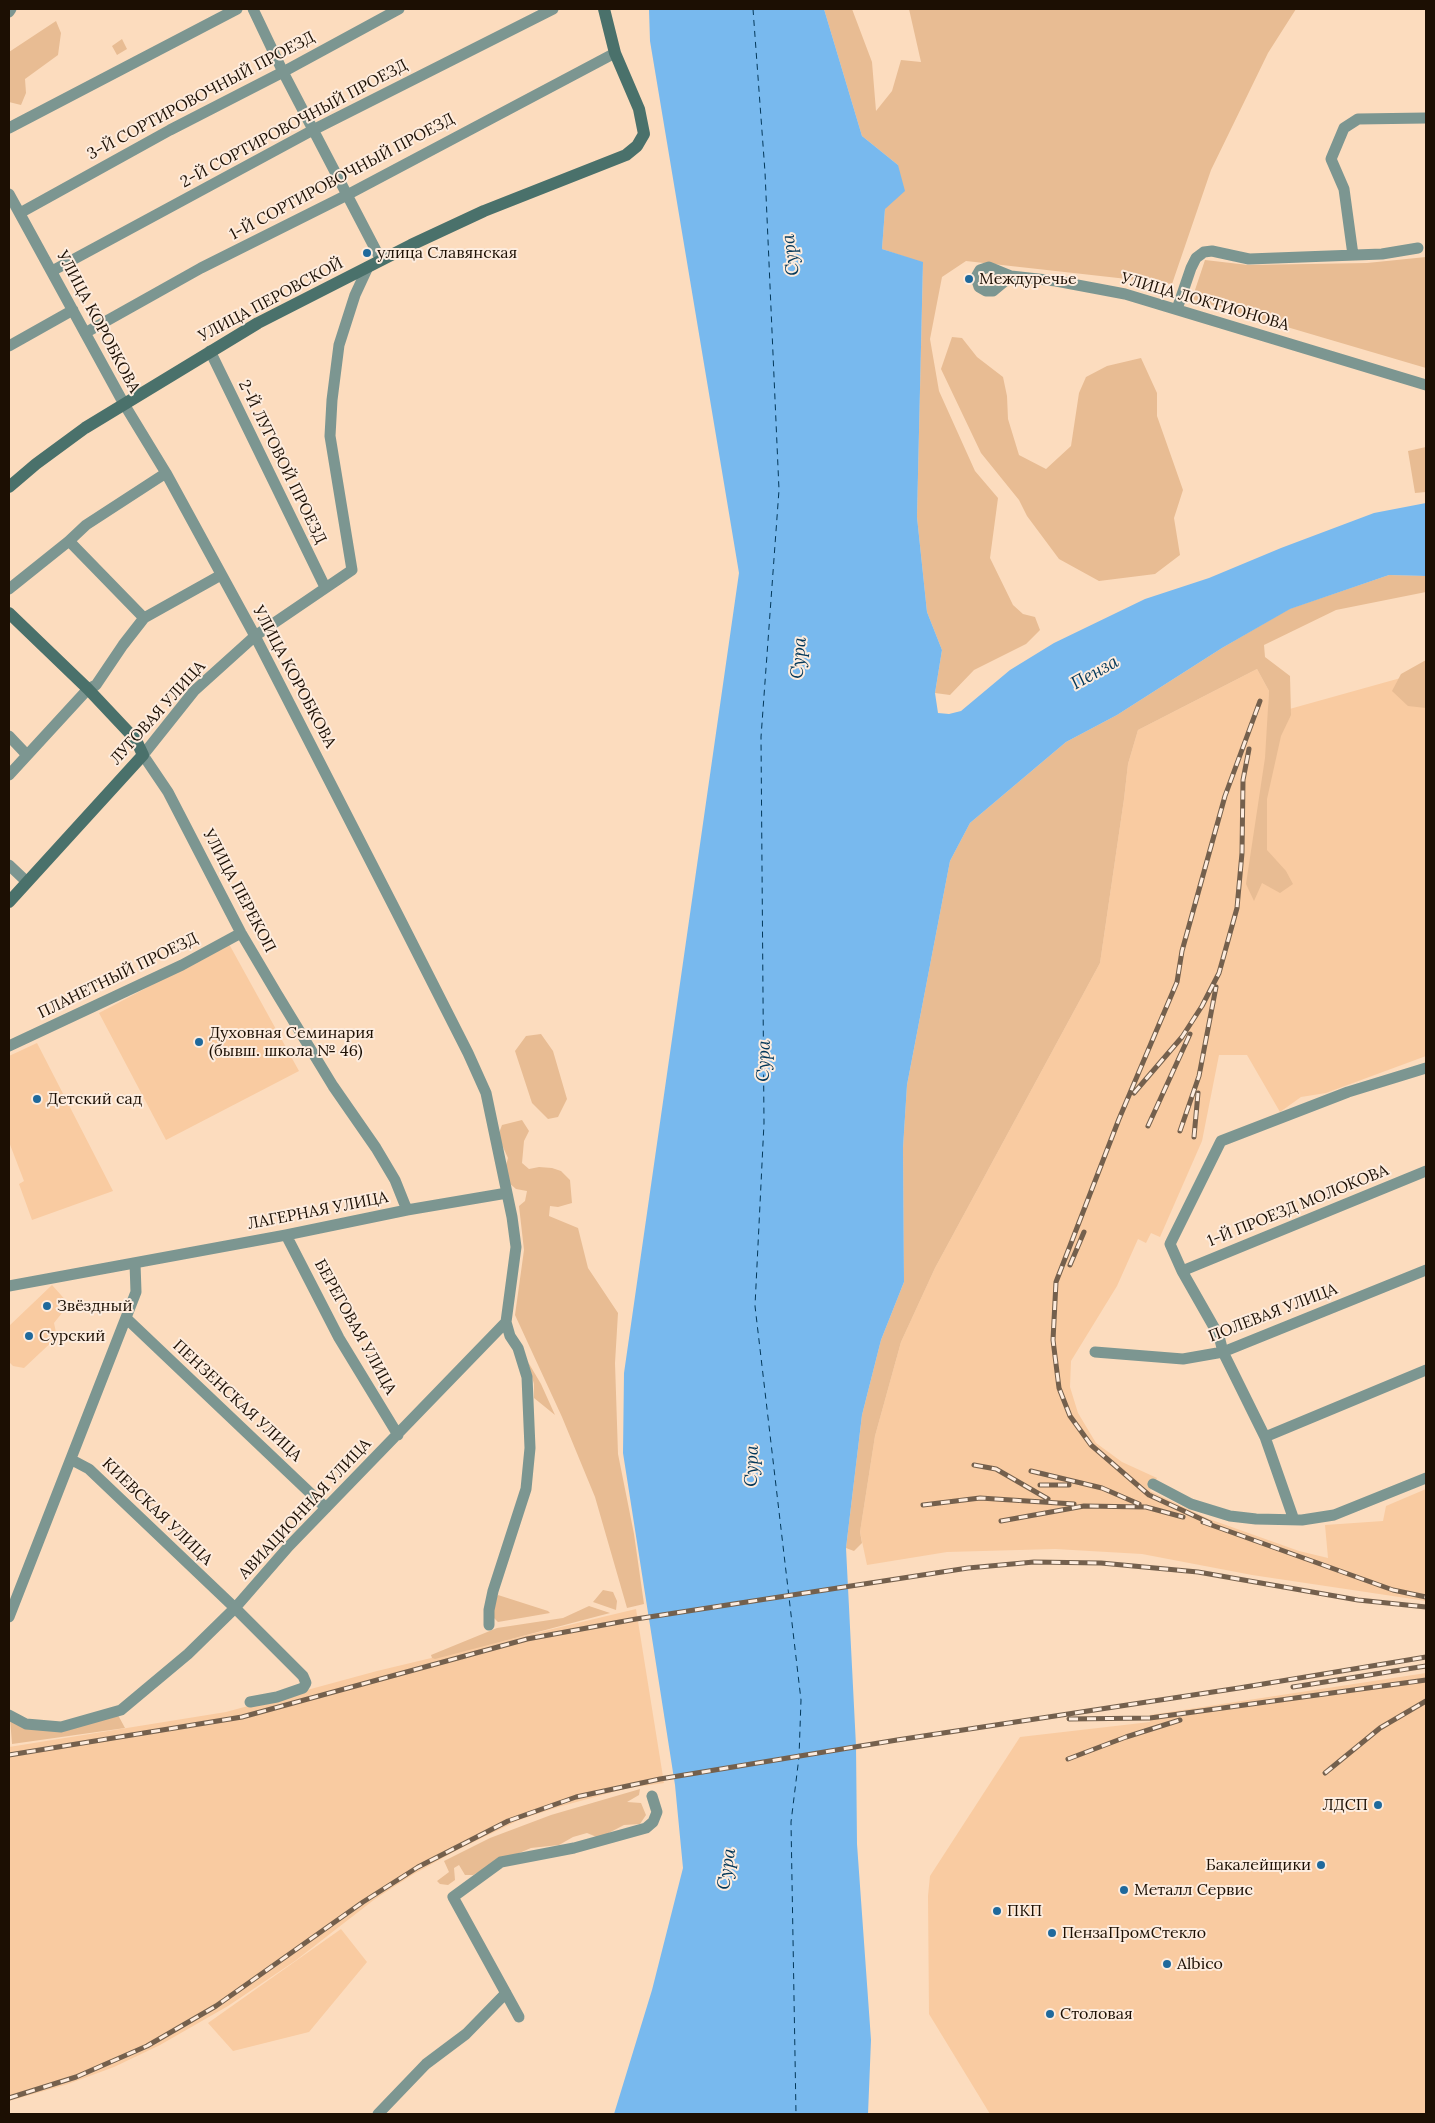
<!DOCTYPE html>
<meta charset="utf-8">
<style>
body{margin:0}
#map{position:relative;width:1435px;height:2123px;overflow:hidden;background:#fcdcbe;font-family:Lora,serif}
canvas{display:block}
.frame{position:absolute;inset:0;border:10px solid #1c0f03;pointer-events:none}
</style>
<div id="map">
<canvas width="1435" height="2123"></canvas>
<div class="frame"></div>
</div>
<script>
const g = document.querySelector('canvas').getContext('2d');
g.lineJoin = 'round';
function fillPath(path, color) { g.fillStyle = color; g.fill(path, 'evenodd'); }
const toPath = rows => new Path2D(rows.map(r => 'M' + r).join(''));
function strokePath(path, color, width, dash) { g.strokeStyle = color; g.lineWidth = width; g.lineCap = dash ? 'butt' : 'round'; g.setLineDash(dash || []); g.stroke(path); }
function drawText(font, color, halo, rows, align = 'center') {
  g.font = font + ' Lora,serif'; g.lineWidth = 4; g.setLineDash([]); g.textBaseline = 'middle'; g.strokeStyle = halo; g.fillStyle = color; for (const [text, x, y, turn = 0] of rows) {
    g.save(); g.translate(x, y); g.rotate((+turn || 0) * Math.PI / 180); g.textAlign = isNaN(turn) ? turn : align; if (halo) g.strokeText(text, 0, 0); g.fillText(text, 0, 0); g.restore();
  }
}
const built = toPath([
 [1257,669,1269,691,1268,715,1415,674,1426,686,1426,1056,1326,1093,1301,1097,1280,1112,1247,1055,1219,1055,1202,1141,1160,1237,1151,1233,1146,1243,1138,1239,1117,1286,1071,1361,1070,1387,1078,1413,1096,1443,1122,1462,1157,1478,1150,1491,1209,1519,1299,1551,1328,1558,1325,1525,1383,1521,1386,1506,1426,1489,1426,1601,1252,1575,1142,1554,1055,1549,947,1552,867,1565,860,1532,875,1436,901,1342,935,1268,1100,963,1124,799,1128,764,1138,730],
 [229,944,299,1071,166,1140,99,1013],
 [37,1043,113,1191,32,1220,19,1184,24,1181,9,1142,9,1056],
 [52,1285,69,1304,54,1323,57,1337,24,1368,13,1366,9,1362,9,1326],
 [636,1609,664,1783,628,1788,558,1807,519,1820,457,1850,412,1875,375,1899,295,1961,228,2006,160,2045,114,2067,68,2084,9,2101,9,1747,226,1712,377,1671],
 [1426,1673,1426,2114,990,2114,929,2014,928,1896,930,1876,1020,1737,1150,1722,1150,1715],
 [341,1929,367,1962,309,2032,233,2051,208,2023]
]);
const green = toPath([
 [824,9,852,9,872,62,876,111,892,91,901,60,921,62,909,9,1296,9,1268,53,1211,170,1172,284,966,261,942,277,930,339,939,391,975,471,998,498,990,558,1013,605,1023,614,1035,617,1040,630,1026,644,974,670,950,695,935,693,942,650,927,612,917,517,923,263,882,249,885,209,898,165,862,136],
 [56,21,61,33,58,55,25,79,26,93,21,105,9,102,9,52],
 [122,39,127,49,117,55,112,46],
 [1426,257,1426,368,1192,299,1205,260,1248,265,1367,263],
 [952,337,962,338,977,357,1003,377,1007,396,1008,419,1019,455,1046,469,1071,446,1079,393,1086,377,1107,366,1141,358,1157,393,1157,416,1183,490,1174,518,1180,555,1155,574,1099,581,1059,559,1027,516,1019,500,981,453,941,369],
 [1426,447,1426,492,1415,493,1408,451],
 [1389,575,1426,576,1426,592,1336,610,1264,645,1265,657,1290,676,1291,715,1281,736,1267,799,1267,850,1286,871,1293,884,1280,893,1262,883,1254,901,1246,884,1265,758,1269,691,1257,669,1138,730,1128,764,1124,799,1100,963,935,1268,901,1342,875,1436,860,1532,862,1543,854,1551,846,1548,862,1415,881,1340,904,1282,903,1148,907,1085,950,861,970,823,1066,742,1117,715,1222,648,1289,609],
 [1426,660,1426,708,1408,706,1392,691,1401,674],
 [541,1034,553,1051,567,1099,558,1117,548,1119,532,1103,515,1051,526,1036],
 [522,1120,529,1131,524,1141,522,1163,529,1169,539,1167,552,1168,561,1171,570,1180,572,1203,558,1207,550,1206,549,1216,578,1228,588,1268,618,1313,615,1363,618,1454,634,1534,644,1604,627,1608,595,1497,562,1417,515,1315,524,1250,519,1206,525,1201,527,1191,516,1189,509,1183,505,1169,508,1158,498,1136,502,1125],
 [528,1362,541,1384,555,1415,534,1398,534,1384],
 [603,1590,613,1592,617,1601,616,1610,593,1602],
 [498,1595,548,1611,550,1613,498,1622,493,1617,494,1600],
 [589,1606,610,1613,435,1659,432,1658,431,1655,497,1628,563,1618],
 [118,1715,125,1728,12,1744,10,1718,25,1727],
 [640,1789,639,1795,627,1802,641,1803,646,1815,640,1824,624,1825,599,1838,587,1833,573,1837,559,1845,531,1848,493,1864,473,1875,465,1875,459,1865,454,1868,455,1880,448,1885,440,1884,437,1881,449,1872,444,1861,490,1838,551,1815]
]);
const water = toPath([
 [649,9,824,9,862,136,898,165,905,191,885,209,882,249,923,262,917,517,927,612,942,650,935,693,938,713,949,714,961,711,1010,670,1054,643,1145,599,1209,578,1281,548,1374,513,1426,503,1426,576,1389,575,1290,609,1222,648,1117,715,1066,742,970,823,950,861,907,1085,903,1148,904,1282,881,1340,862,1415,846,1548,856,1746,857,1844,871,2040,868,2114,614,2114,652,1990,683,1868,675,1785,623,1453,624,1373,739,573,650,41]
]);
const ferry = toPath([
 [753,9,765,172,779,490,761,737,764,1123,755,1306,801,1700,799,1757,791,1822,796,2114]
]);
const street = toPath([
 [253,9,283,72,381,260],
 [9,12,11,9],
 [9,128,237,9],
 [9,194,124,404,166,473,255,636,397,913,468,1053,486,1093,512,1217,516,1247,506,1322,510,1336,518,1348,527,1377,530,1448,526,1489,493,1591,489,1610,489,1625],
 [20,213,170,130,283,72,399,9],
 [1353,255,1344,189,1331,159,1344,128,1358,119,1426,118],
 [368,267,355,295,339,345,332,400,330,436,352,570,255,636,194,691,143,755,168,792,241,933,277,994,333,1086,376,1148,395,1180,407,1210],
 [52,271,313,130,553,9],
 [1011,276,993,291,986,291,979,287,976,277,980,270,989,267,1011,276,1056,281,1125,294,1426,385],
 [1177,309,1191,268,1196,258,1204,252,1212,251,1249,259,1382,254,1418,248],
 [85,333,201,268,347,195,615,53],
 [9,346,73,310],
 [210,351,325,587],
 [69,541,144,618],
 [9,589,69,541,86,525,166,473],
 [9,736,27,755],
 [9,775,88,689,96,685,123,645,144,618,221,575],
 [9,865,27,882],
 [9,1046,182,965,241,933],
 [286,1235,339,1338,398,1435],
 [1182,1271,1426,1171],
 [9,1286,286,1235,407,1210,507,1193],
 [126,1318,326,1508],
 [1095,1352,1183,1359,1223,1352,1426,1270],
 [1265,1437,1426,1370],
 [72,1460,89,1469,235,1608,303,1676,306,1683,303,1688,277,1697,250,1702],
 [1153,1484,1191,1504,1230,1516,1256,1519,1302,1520,1334,1515,1426,1478],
 [1294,1520,1265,1437,1223,1352,1219,1336,1182,1271,1170,1244,1221,1141,1348,1092,1426,1068],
 [9,1617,136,1292,135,1263],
 [9,1715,26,1724,61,1727,121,1710,188,1654,235,1608,289,1546,506,1322],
 [519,2017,453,1897,501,1862,574,1848,646,1828,653,1822,657,1812,652,1796],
 [378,2114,426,2064,466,2034,506,1993]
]);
const secondary = toPath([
 [9,487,36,464,85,428,258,323,411,245,484,211,626,155,637,146,644,134,639,109,615,53,604,9],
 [9,613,88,689,136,740,143,755,9,902]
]);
const rail = toPath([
 [1134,1093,1182,1037,1202,1006,1219,973,1237,908,1242,853,1243,780,1249,749],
 [1148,1126,1190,1034],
 [1180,1131,1199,1076,1216,987],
 [1194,1137,1198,1093],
 [1070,1265,1084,1232],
 [974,1465,996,1469,1048,1499],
 [1031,1471,1102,1488,1139,1504],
 [1040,1485,1069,1485],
 [923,1505,980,1498,1074,1504],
 [1001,1521,1084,1506,1146,1507,1183,1517],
 [1203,1522,1393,1590,1426,1597],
 [1210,1523,1149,1495,1091,1445,1070,1416,1059,1388,1053,1340,1056,1282,1119,1119,1177,982,1182,951,1225,796,1260,701],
 [1293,1687,1426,1666],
 [1069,1719,1150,1718,1426,1680],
 [9,1755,242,1717,527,1639,636,1619,968,1568,1034,1562,1101,1563,1198,1572,1358,1600,1426,1607],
 [1068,1759,1126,1737,1180,1720],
 [1325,1773,1380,1728,1426,1701],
 [9,2098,76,2077,147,2046,216,2006,363,1902,418,1867,508,1821,576,1797,660,1779,897,1740,1239,1688,1426,1657]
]);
const markers = [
 [367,253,5,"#1f699c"],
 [969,279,5,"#1f699c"],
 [199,1042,5,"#1f699c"],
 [37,1099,5,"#1f699c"],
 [47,1306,5,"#1f699c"],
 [29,1336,5,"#1f699c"],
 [1378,1805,5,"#1f699c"],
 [1321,1865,5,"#1f699c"],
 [1124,1890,5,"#1f699c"],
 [997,1911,5,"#1f699c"],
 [1052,1933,5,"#1f699c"],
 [1167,1964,5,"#1f699c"],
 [1050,2014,5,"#1f699c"]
];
const streetNames = [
 ["3-Й СОРТИРОВОЧНЫЙ ПРОЕЗД",201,96,-28],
 ["2-Й СОРТИРОВОЧНЫЙ ПРОЕЗД",294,124,-28],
 ["1-Й СОРТИРОВОЧНЫЙ ПРОЕЗД",342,177,-28],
 ["УЛИЦА ПЕРОВСКОЙ",271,300,-28],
 ["УЛИЦА ЛОКТИОНОВА",1205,302,16],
 ["УЛИЦА КОРОБКОВА",98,322,62],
 ["2-Й ЛУГОВОЙ ПРОЕЗД",282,462,64],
 ["УЛИЦА КОРОБКОВА",294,677,62],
 ["ЛУГОВАЯ УЛИЦА",158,713,-48],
 ["УЛИЦА ПЕРЕКОП",239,891,62],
 ["ПЛАНЕТНЫЙ ПРОЕЗД",118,976,-26],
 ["1-Й ПРОЕЗД МОЛОКОВА",1298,1206,-22],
 ["ЛАГЕРНАЯ УЛИЦА",318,1211,-11],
 ["ПОЛЕВАЯ УЛИЦА",1273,1313,-21],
 ["БЕРЕГОВАЯ УЛИЦА",355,1327,61],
 ["ПЕНЗЕНСКАЯ УЛИЦА",237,1401,43],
 ["АВИАЦИОННАЯ УЛИЦА",305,1509,-47],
 ["КИЕВСКАЯ УЛИЦА",157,1512,44]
];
const poiNames = [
 ["улица Славянская",377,253],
 ["Междуречье",979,279],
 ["Духовная Семинария",209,1033],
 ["(бывш. школа № 46)",209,1051],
 ["Детский сад",47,1099],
 ["Звёздный",57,1306],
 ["Сурский",39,1336],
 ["ЛДСП",1368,1805,"right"],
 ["Бакалейщики",1311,1865,"right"],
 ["Металл Сервис",1134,1890],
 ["ПКП",1007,1911],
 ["ПензаПромСтекло",1062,1933],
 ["Albico",1177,1964],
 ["Столовая",1060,2014]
];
const waterNames = [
 ["Сура",791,255,-97],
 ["Сура",799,658,-85],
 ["Пенза",1095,673,-29],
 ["Сура",764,1061,-88],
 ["Сура",752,1466,-88],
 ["Сура",727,1869,-81]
];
fillPath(built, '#f9cba1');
fillPath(green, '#e8bc93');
fillPath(water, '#78b9ee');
strokePath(ferry, '#03385a', 1, [6, 5]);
strokePath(street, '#7c9691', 11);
strokePath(secondary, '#4a716b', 12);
strokePath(rail, '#74604d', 5);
strokePath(rail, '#fdecde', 3, [9]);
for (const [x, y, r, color] of markers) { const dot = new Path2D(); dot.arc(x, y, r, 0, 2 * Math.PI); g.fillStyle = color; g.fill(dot); strokePath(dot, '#fdecde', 2); }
drawText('16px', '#1c0f03', '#fdecde', streetNames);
drawText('16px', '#1c0f03', '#fdecde', poiNames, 'left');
drawText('italic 18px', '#03385a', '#fdecde', waterNames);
</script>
